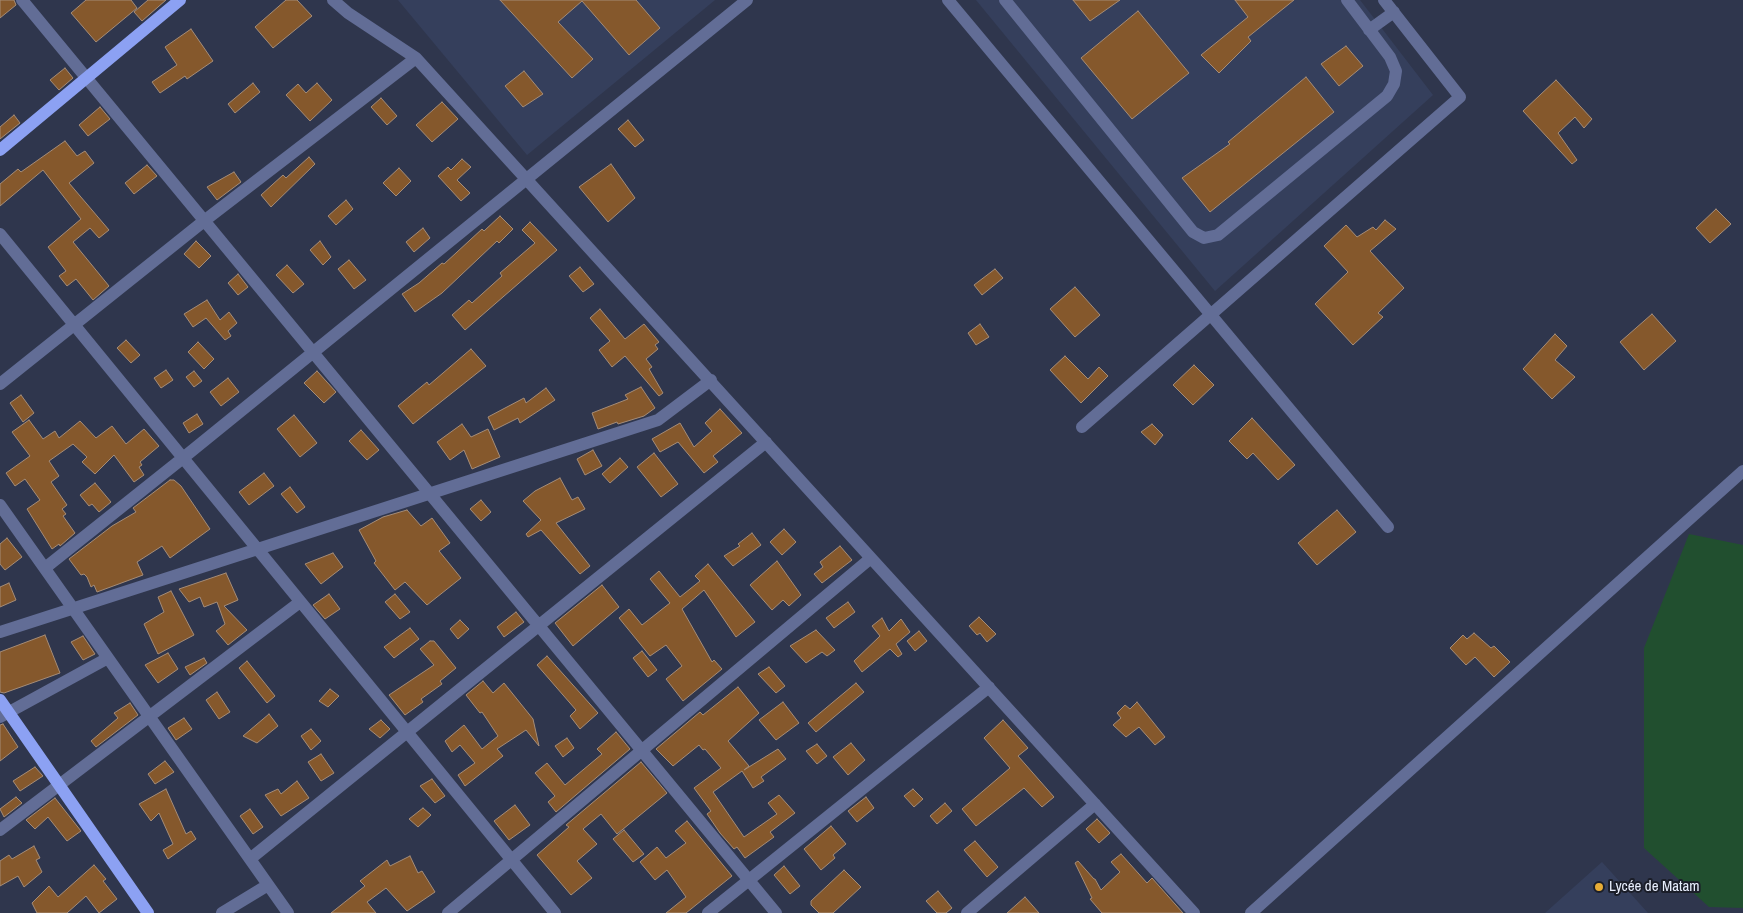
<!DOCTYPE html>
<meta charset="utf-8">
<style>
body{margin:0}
canvas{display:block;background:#2f364d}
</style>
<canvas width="1743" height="913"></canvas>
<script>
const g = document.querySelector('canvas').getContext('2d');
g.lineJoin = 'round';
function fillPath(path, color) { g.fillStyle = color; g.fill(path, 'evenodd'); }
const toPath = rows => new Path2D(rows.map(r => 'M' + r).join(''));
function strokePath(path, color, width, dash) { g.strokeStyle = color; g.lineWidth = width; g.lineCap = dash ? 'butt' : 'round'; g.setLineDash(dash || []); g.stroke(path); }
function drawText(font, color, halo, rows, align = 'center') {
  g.font = font + ' "Archivo Narrow",sans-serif'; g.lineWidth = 4; g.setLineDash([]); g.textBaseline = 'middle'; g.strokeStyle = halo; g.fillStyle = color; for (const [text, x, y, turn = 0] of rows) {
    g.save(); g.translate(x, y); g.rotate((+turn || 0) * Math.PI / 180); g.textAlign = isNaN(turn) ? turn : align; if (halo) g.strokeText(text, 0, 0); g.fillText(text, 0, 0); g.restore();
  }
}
const built = toPath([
 [398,0,715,0,527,155],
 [976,0,1360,0,1433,95,1215,291],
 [1602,862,1648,913,1545,913]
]);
const green = toPath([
 [1689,534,1743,545,1743,908,1709,907,1644,848,1644,648]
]);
const building = toPath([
 [0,0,14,0,16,5,0,18,0,0],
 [86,0,131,0,137,8,96,42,71,13,86,0],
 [148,0,166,0,142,21,134,12,148,0],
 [286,0,297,0,312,16,273,48,255,27,286,0],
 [500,0,636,0,660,28,629,55,582,1,558,22,593,59,572,78,500,0],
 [1073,0,1120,0,1090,21,1073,0],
 [1235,0,1294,0,1248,37,1251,41,1219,73,1201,55,1248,17,1235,0],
 [1138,11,1189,73,1132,119,1081,58,1138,11],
 [191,29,213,61,187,79,185,76,160,93,152,82,177,65,165,47,191,29],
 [1346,46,1363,66,1339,86,1321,64,1346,46],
 [65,68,73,78,59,90,50,80,65,68],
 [524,71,543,94,523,107,505,86,524,71],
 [1306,77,1334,112,1210,212,1182,178,1230,144,1228,142,1306,77],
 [1556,80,1592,119,1584,128,1575,117,1558,133,1577,160,1572,164,1523,111,1556,80],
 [253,83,260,92,235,113,228,104,253,83],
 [317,83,332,100,310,121,286,95,298,84,306,93,317,83],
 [381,98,397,116,387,125,371,107,381,98],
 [442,102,458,119,432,142,416,125,442,102],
 [100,107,110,119,88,136,79,125,100,107],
 [14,115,20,123,0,139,0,127,14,115],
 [628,120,644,140,635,147,618,129,628,120],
 [65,141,77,156,85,151,94,163,69,183,109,230,99,238,90,228,73,242,109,286,93,300,76,279,67,286,59,276,66,271,48,247,81,219,43,170,0,206,0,184,18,169,21,172,65,141],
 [309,157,315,164,271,207,261,195,283,175,286,178,309,157],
 [462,159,471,167,457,180,470,193,461,201,438,176,448,167,451,170,462,159],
 [611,164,635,198,608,222,579,187,611,164],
 [147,165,157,176,134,194,125,183,147,165],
 [399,168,411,181,396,196,383,183,399,168],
 [234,172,241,182,217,200,207,187,234,172],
 [346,200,353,209,336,225,328,216,346,200],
 [1716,209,1731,224,1710,243,1696,228,1716,209],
 [500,216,513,229,499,243,497,241,442,293,415,312,402,294,419,283,442,263,444,264,482,229,484,231,500,216],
 [1385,220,1396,229,1370,251,1404,288,1378,313,1383,317,1353,345,1315,304,1348,272,1324,246,1346,225,1357,237,1373,227,1376,230,1385,220],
 [530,222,557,250,465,330,452,315,469,300,472,303,502,276,500,273,535,243,522,230,530,222],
 [423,228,430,238,414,252,406,242,423,228],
 [196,241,211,256,199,268,184,254,196,241],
 [320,241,331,257,323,265,310,250,320,241],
 [349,260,366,280,354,289,338,269,349,260],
 [287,265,304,284,293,293,276,275,287,265],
 [580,267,594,284,583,292,569,276,580,267],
 [995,269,1003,278,982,295,974,285,995,269],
 [238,274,248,287,238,295,228,283,238,274],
 [1075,287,1100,315,1075,337,1050,309,1075,287],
 [207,300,220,320,229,312,237,323,228,331,231,336,225,340,206,318,193,327,184,314,207,300],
 [600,309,625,339,644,324,659,342,655,345,658,349,646,359,652,367,649,369,663,393,659,396,625,356,612,367,599,350,610,341,590,318,600,309],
 [1652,314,1676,341,1644,370,1620,342,1652,314],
 [980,324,989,337,976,345,968,333,980,324],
 [1555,334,1567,346,1555,360,1575,377,1552,399,1523,369,1555,334],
 [126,340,140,355,131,363,117,348,126,340],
 [198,342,214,359,204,369,188,352,198,342],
 [471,349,486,366,413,424,398,406,427,382,429,385,471,349],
 [1065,356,1088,379,1099,367,1108,376,1081,403,1050,370,1065,356],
 [1194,365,1214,385,1193,405,1173,385,1194,365],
 [166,370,173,380,161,388,154,378,166,370],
 [194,371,202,381,194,387,186,377,194,371],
 [317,371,336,392,324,403,304,383,317,371],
 [228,378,239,392,221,406,210,392,228,378],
 [641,387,655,408,644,416,618,424,617,422,598,429,592,413,628,399,625,395,641,387],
 [546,388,555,400,520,423,518,418,494,430,488,417,524,398,526,403,546,388],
 [21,395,34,413,23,422,10,403,21,395],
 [720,409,742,433,713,456,718,462,704,473,678,442,660,452,652,439,680,423,694,447,712,431,705,423,720,409],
 [197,414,203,424,189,433,183,423,197,414],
 [294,415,317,443,300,457,277,429,294,415],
 [1252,418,1295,465,1278,480,1253,453,1247,459,1229,441,1252,418],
 [29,420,43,439,55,431,59,438,80,421,96,438,112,426,126,444,144,429,159,446,140,462,142,465,139,467,144,475,134,482,114,455,95,474,82,462,87,457,73,444,49,461,59,476,51,482,67,505,62,509,66,514,63,516,75,533,60,546,59,544,52,549,27,509,40,500,25,479,15,486,6,473,30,456,12,432,29,420],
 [462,424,471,437,488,429,500,457,472,469,464,450,450,460,437,442,462,424],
 [1152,424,1163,435,1155,445,1141,432,1152,424],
 [361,430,379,450,367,460,349,441,361,430],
 [593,450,602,466,585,475,577,459,593,450],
 [654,453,678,484,661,497,637,467,654,453],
 [620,458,628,467,610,483,602,474,620,458],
 [264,473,274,486,249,505,239,492,264,473],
 [560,478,572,500,578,497,585,509,556,523,590,566,580,574,541,530,528,537,526,534,541,520,523,501,535,491,560,478],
 [170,480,174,480,181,486,210,529,170,558,162,546,137,562,143,575,97,592,94,585,91,587,87,577,84,574,81,575,69,559,112,526,136,512,133,508,170,480],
 [95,483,111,502,99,512,92,504,89,506,80,495,95,483],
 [290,487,305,507,297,513,281,494,290,487],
 [481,500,491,512,481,521,470,509,481,500],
 [407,510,421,526,432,518,450,543,439,551,461,578,427,605,405,582,395,590,374,563,376,561,359,530,383,517,407,510],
 [1337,510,1356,532,1317,565,1298,543,1337,510],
 [784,529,796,542,782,555,770,542,784,529],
 [752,533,761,545,733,566,724,556,740,546,738,544,752,533],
 [7,538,22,557,5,570,0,564,0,544,7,538],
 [840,546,852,560,822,583,814,574,823,567,820,562,840,546],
 [333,553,343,567,321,584,305,564,333,553],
 [777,561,801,595,789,606,783,600,772,610,750,585,777,561],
 [708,564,755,622,736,637,704,590,682,609,712,662,714,660,722,669,683,701,666,679,682,666,666,645,650,656,619,618,629,609,642,625,670,603,650,579,659,571,680,597,700,581,695,576,708,564],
 [226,573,238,600,224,606,247,630,228,645,216,631,225,624,217,602,204,607,200,597,189,602,179,589,226,573],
 [9,583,16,600,0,607,0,587,9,583],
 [602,585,619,607,573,646,555,623,602,585],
 [171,591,194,635,158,654,144,624,164,612,158,597,171,591],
 [329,594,340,609,325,619,313,605,329,594],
 [395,594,410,612,400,619,385,602,395,594],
 [848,602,855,612,834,628,826,618,848,602],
 [516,612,524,622,504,637,497,627,516,612],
 [979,617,996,634,987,642,980,633,977,635,969,626,979,617],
 [882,618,889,631,901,619,910,632,896,644,902,654,898,657,890,649,862,672,854,661,880,636,872,626,882,618],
 [460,620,469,629,458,639,450,629,460,620],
 [410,628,419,639,394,658,384,647,410,628],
 [816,630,835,650,827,656,822,652,806,663,790,646,816,630],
 [919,631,927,641,915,651,907,641,919,631],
 [1474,633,1491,648,1494,646,1510,662,1494,677,1475,657,1466,665,1450,648,1463,635,1467,639,1474,633],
 [45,635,60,673,4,693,0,692,0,652,45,635],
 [83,636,95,654,83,660,71,642,83,636],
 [430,641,434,641,456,668,440,681,442,684,421,699,423,702,405,715,389,695,434,665,420,649,430,641],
 [642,651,657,670,648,677,633,658,642,651],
 [168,653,178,669,158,683,145,665,168,653],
 [547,656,598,713,580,729,570,716,576,710,537,665,547,656],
 [204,658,207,663,190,675,185,667,204,658],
 [247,661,275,696,267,703,239,668,247,661],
 [769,667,785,686,776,693,758,674,769,667],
 [483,681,493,693,504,683,533,719,539,746,526,730,497,749,503,756,465,786,458,775,475,763,460,745,452,752,445,741,464,725,482,749,498,736,482,712,480,713,466,695,483,681],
 [856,683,864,692,816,732,808,723,856,683],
 [738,687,759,713,728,741,749,766,744,770,778,749,786,759,761,777,764,781,753,788,742,771,713,792,744,837,777,814,768,803,779,795,795,813,770,832,774,837,745,858,737,847,734,849,720,833,707,814,711,811,694,788,721,768,705,749,703,750,699,745,673,766,656,749,700,712,703,715,738,687],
 [330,689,339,696,328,707,319,701,330,689],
 [217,692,230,712,219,719,206,700,217,692],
 [783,702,799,723,776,740,759,720,783,702],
 [1137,702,1165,737,1155,745,1139,727,1126,737,1113,725,1121,718,1117,713,1125,705,1130,709,1137,702],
 [130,703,138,715,96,747,91,741,118,718,114,713,130,703],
 [269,714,278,726,257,743,243,736,269,714],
 [184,718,192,729,176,740,168,728,184,718],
 [381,720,390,729,380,738,369,729,381,720],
 [1003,720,1028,748,1018,756,1054,797,1042,807,1024,788,976,826,962,809,1010,768,984,738,1003,720],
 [3,724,18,747,0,761,0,725,3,724],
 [311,729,321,741,311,750,301,736,311,729],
 [616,732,630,749,556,812,548,802,555,796,535,773,547,763,565,785,602,754,597,749,616,732],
 [567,738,574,748,563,757,555,746,567,738],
 [851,743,865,760,848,775,833,757,851,743],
 [817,744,827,756,817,764,806,751,817,744],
 [321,754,334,773,321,781,308,762,321,754],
 [165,761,174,772,155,784,148,774,165,761],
 [641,762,667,793,617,834,601,814,583,829,597,844,577,861,592,878,571,895,537,855,569,827,566,825,641,762],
 [35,767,43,776,20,791,13,781,35,767],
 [432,779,445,796,435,803,420,786,432,779],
 [297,781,309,798,281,816,265,795,278,789,281,794,297,781],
 [166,789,186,834,191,831,196,839,168,859,163,850,173,844,159,813,151,821,139,804,166,789],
 [913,789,923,799,914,807,904,796,913,789],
 [16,797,22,803,4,817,0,809,16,797],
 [866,797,874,808,857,822,848,811,866,797],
 [55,798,81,831,67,841,48,817,35,829,26,820,55,798],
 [945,803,952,811,937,824,930,816,945,803],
 [515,805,530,825,509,840,494,821,515,805],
 [423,808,431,815,418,827,409,819,423,808],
 [250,809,263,827,253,834,240,816,250,809],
 [1097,819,1110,833,1099,843,1086,829,1097,819],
 [687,821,732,876,686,913,666,913,686,897,667,870,655,880,640,862,657,847,666,858,686,843,675,831,687,821],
 [831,826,846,844,833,855,835,858,821,870,804,849,831,826],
 [624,830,644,854,633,862,613,839,624,830],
 [975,841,998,867,987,877,964,850,975,841],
 [34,846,40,858,36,860,42,872,24,887,18,876,0,886,0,861,9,855,12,859,34,846],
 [1121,854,1147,883,1152,878,1183,913,1102,913,1090,899,1092,898,1075,863,1078,861,1094,879,1095,879,1101,890,1120,872,1111,862,1121,854],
 [410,856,418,873,422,871,435,892,407,911,386,888,367,902,376,913,331,913,365,886,360,881,387,860,390,866,410,856],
 [94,865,106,879,103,881,117,899,99,913,86,896,67,913,37,913,32,903,49,886,58,897,94,865],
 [784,866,800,886,790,894,774,875,784,866],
 [844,870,861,887,833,913,819,913,811,905,811,901,844,870],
 [938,891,952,908,946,913,937,913,926,901,938,891],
 [1025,897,1039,913,1007,913,1025,897]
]);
const minor = toPath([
 [22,0,776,913],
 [333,0,348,13,416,58,1194,913],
 [948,0,1388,527],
 [1005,0,1193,232,1204,238,1218,235,1387,96,1394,84,1396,71,1390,57,1347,0],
 [1369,30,1394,12],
 [0,234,555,913],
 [0,384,204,221,416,58],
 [1082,427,1460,97,1384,0],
 [0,505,288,913],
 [45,568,183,458,747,0],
 [0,632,658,420,711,380],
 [0,717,108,658],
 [0,830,300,602],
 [250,859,766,442],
 [222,913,268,885],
 [448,913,871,558],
 [708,913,989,687],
 [967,913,1095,804],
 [1251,913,1743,471]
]);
const major = toPath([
 [0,150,180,0],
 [0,700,148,913]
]);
const markers = [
 [1599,887,5,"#e7ac36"]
];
const poiNames = [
 ["Lycée de Matam",1609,887]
];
fillPath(built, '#353f5c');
fillPath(green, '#214f2f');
fillPath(building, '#85582c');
strokePath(building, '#a58c77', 1);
strokePath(minor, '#626d96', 12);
strokePath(major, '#8ca1f3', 12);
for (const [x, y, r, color] of markers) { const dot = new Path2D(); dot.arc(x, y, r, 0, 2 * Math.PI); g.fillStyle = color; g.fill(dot); strokePath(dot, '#1b1e29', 2); }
drawText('15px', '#e8eefd', '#1b1e29', poiNames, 'left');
</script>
